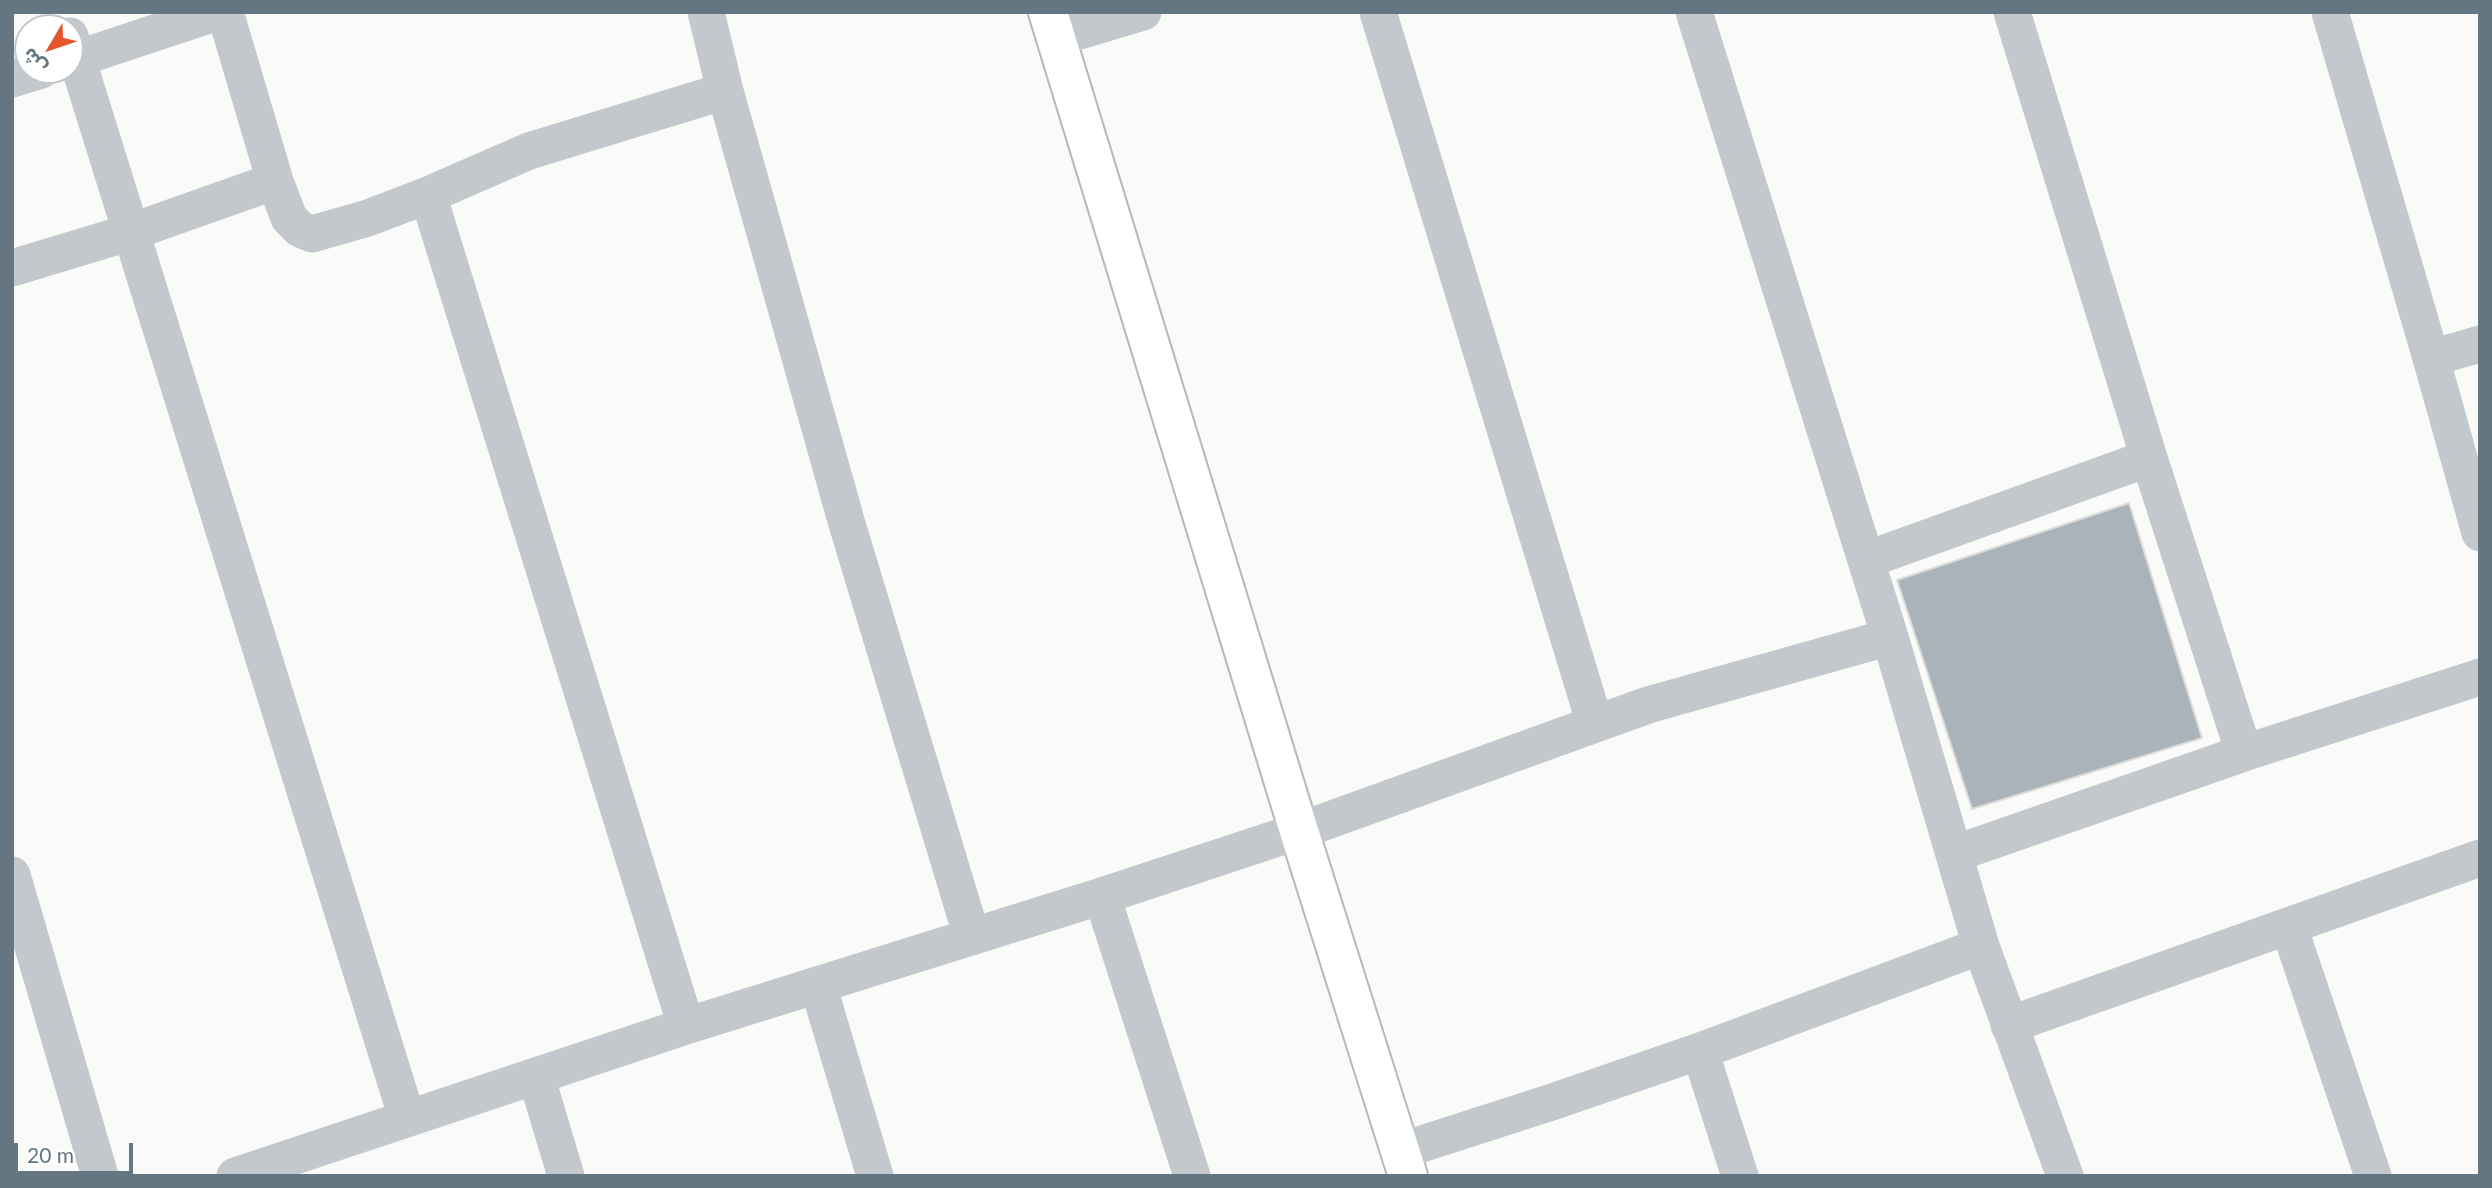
<!DOCTYPE html>
<meta charset="utf-8">
<style>
body{margin:0}
#map{position:relative;width:2492px;height:1188px;overflow:hidden;background:#fafaf8;font-family:Lato,"Noto Sans Arabic",sans-serif}
canvas{display:block}
.frame{position:absolute;inset:0;border:14px solid #657683;pointer-events:none}
.north{position:absolute;left:14px;top:14px;width:70px;height:70px;box-sizing:border-box;background:#fff;border:2px solid #c1c8cd;border-radius:50%;rotate:231deg;font-size:19px;font-weight:700;line-height:28px;text-align:center;color:#657683}
.north::after{content:'';display:block;margin:auto;width:24px;height:32px;background:#e4572e;clip-path:polygon(50% 0,100% 100%,50% 72%,0 100%)}
.scale{position:absolute;left:14px;top:1143px;width:119px;height:32px;box-sizing:border-box;border:4px solid #657683;border-top:0;padding-left:9px;font-size:21px;line-height:24px;white-space:nowrap;color:#657683;-webkit-text-stroke:5px #fff;paint-order:stroke}
</style>
<div id="map">
<canvas width="2492" height="1188"></canvas>
<div class="frame"></div>
<div class="north">ش</div>
<div class="scale">20 m</div>
</div>
<script>
const g = document.querySelector('canvas').getContext('2d');
g.lineJoin = 'round';
function fillPath(path, color) { g.fillStyle = color; g.fill(path, 'evenodd'); }
const toPath = rows => new Path2D(rows.map(r => 'M' + r).join(''));
function strokePath(path, color, width, dash) { g.strokeStyle = color; g.lineWidth = width; g.lineCap = dash ? 'butt' : 'round'; g.setLineDash(dash || []); g.stroke(path); }
const building = toPath([
 [2129,503,2202,738,1972,809,1897,580,2129,503]
]);
const street = toPath([
 [706,12,725,91,847,524,972,937],
 [1378,12,1595,724],
 [1694,12,1890,637,1981,946,2065,1176],
 [2012,12,2149,458,2244,753],
 [2330,12,2431,358,2480,533],
 [70,36,407,1118],
 [1056,38,1143,12],
 [70,61,218,12],
 [12,79,41,70],
 [275,181,289,218,300,229,312,234,368,218,428,195],
 [12,268,131,232,275,181,225,12],
 [2431,358,2480,344],
 [1866,560,2149,458],
 [1954,854,2244,753,2480,677],
 [12,875,100,1176],
 [1102,896,1192,1176],
 [2289,927,2373,1176],
 [818,985,875,1176],
 [2009,1025,2480,858],
 [686,1026,428,195,529,151,725,91],
 [1700,1051,1740,1176],
 [536,1076,566,1176],
 [1400,1151,1552,1102,1700,1051,1981,946],
 [235,1176,686,1026,1102,896,1299,831,1648,705,1890,637]
]);
const secondary = toPath([
 [1048,12,1299,831,1408,1176]
]);
fillPath(building, '#aab3b9');
strokePath(building, '#dcdcda', 2);
strokePath(secondary, '#b3babf', 42);
strokePath(street, '#c3c8cc', 37);
strokePath(secondary, '#fff', 38);
</script>
